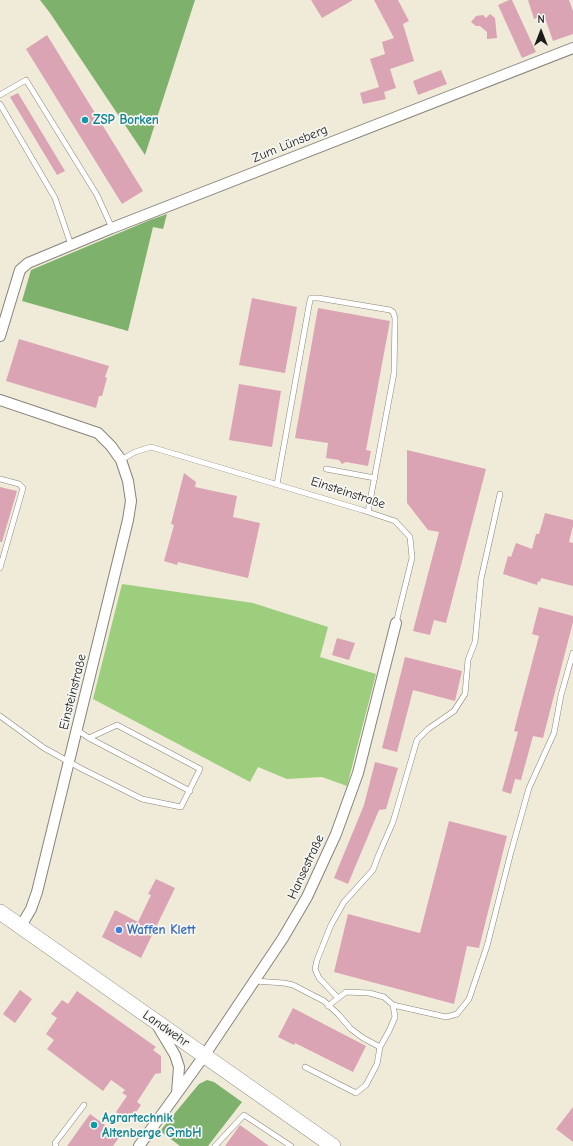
<!DOCTYPE html>
<meta charset="utf-8">
<style>
body{margin:0}
#map{position:relative;width:573px;height:1146px;overflow:hidden;background:#f0ebd8;font-family:"Comic Neue",sans-serif}
canvas{display:block}
.north{position:absolute;left:521px;top:12px;width:40px;height:40px;-webkit-text-stroke:3px #f6f6f2;paint-order:stroke;rotate:0deg;font-size:11px;font-weight:700;line-height:16px;text-align:center;color:#1c1c1c}
.north::after{content:'';display:block;margin:auto;width:14px;height:18px;background:#1c1c1c;clip-path:polygon(50% 0,100% 100%,50% 72%,0 100%)}
</style>
<div id="map">
<canvas width="573" height="1146"></canvas>
<div class="north">N</div>
</div>
<script>
const g = document.querySelector('canvas').getContext('2d');
g.lineJoin = 'round';
function fillPath(path, color) { g.fillStyle = color; g.fill(path, 'evenodd'); }
const toPath = rows => new Path2D(rows.map(r => 'M' + r).join(''));
function strokePath(path, color, width, dash) { g.strokeStyle = color; g.lineWidth = width; g.lineCap = dash ? 'butt' : 'round'; g.setLineDash(dash || []); g.stroke(path); }
function drawText(font, color, halo, rows, align = 'center') {
  g.font = font + ' "Comic Neue",sans-serif'; g.lineWidth = 3.5; g.setLineDash([]); g.textBaseline = 'middle'; g.strokeStyle = halo; g.fillStyle = color; for (const [text, x, y, turn = 0] of rows) {
    g.save(); g.translate(x, y); g.rotate((+turn || 0) * Math.PI / 180); g.textAlign = isNaN(turn) ? turn : align; if (halo) g.strokeText(text, 0, 0); g.fillText(text, 0, 0); g.restore();
  }
}
const green = toPath([
 [122,584,253,603,328,627,320,657,376,674,347,786,322,777,287,779,258,767,250,782,93,699]
]);
const forest = toPath([
 [40,0,195,0,145,155,50,13],
 [167,214,163,229,153,227,128,331,22,301,31,270,150,220],
 [207,1080,214,1082,242,1102,208,1146,180,1146,160,1131,199,1084]
]);
const building = toPath([
 [311,0,353,0,322,18],
 [374,0,398,0,409,21,403,24,414,61,390,69,396,88,384,92,386,99,363,104,360,93,379,87,370,59,385,54,382,42,394,38],
 [509,0,512,0,536,52,522,58,498,5],
 [528,0,569,0,573,11,573,34,553,41,544,15,534,19],
 [490,14,495,18,497,38,487,39,487,32,480,26,476,26,471,22,476,16,483,15,486,18],
 [47,35,143,191,122,204,26,49],
 [441,70,447,84,418,95,413,81],
 [18,93,65,171,57,175,10,97],
 [252,298,297,307,285,373,239,365],
 [318,308,390,321,366,450,371,451,368,466,346,462,342,464,339,460,326,458,328,443,295,438],
 [19,339,109,366,105,377,107,378,102,396,99,396,96,408,6,381],
 [239,384,281,391,272,447,229,440],
 [407,450,486,469,446,623,434,620,430,635,413,631,439,532,428,530,407,503],
 [184,473,196,482,195,487,237,496,233,517,260,523,248,578,178,562,177,565,164,561,174,525,171,524],
 [0,487,17,491,2,542,0,542],
 [545,513,573,520,573,526,569,542,573,543,573,586,541,578,540,582,538,581,537,585,503,574,508,556,511,557,516,543,532,549,536,534,539,534],
 [539,607,573,616,573,622,543,738,533,736,521,780,515,779,511,794,502,791,518,732,514,731,539,636,532,634],
 [337,638,355,643,349,660,332,655],
 [405,657,462,671,455,701,413,690,397,752,382,748],
 [375,762,398,768,386,809,379,810,348,884,334,878,364,805],
 [449,821,507,836,479,948,467,946,454,1004,334,972,348,914,420,933],
 [156,879,175,888,141,958,102,937,115,910,138,922,151,895,148,894],
 [20,990,32,999,15,1023,3,1014],
 [77,991,156,1047,153,1050,161,1056,161,1073,155,1074,137,1102,141,1105,129,1122,116,1112,127,1096,122,1093,125,1090,111,1080,103,1091,47,1049,54,1040,46,1034,57,1018,51,1014,62,1000,68,1004],
 [293,1008,366,1046,353,1072,295,1043,294,1045,278,1037],
 [573,1107,573,1142,556,1129],
 [90,1114,120,1136,113,1146,67,1146],
 [240,1125,269,1146,225,1146]
]);
const service = toPath([
 [0,95,26,80,97,195,112,228],
 [0,104,55,198,71,245],
 [121,460,135,452,151,447,362,510,395,521,410,537,412,558,396,623],
 [326,469,375,478],
 [0,479,19,484,23,488,0,568],
 [277,484,310,300,311,298,318,298,390,310,393,312,395,318,394,373,368,512],
 [0,716,44,748,82,769,142,799,181,807,200,769,117,725,89,738,77,730],
 [89,738,190,791],
 [255,981,284,983,293,985,324,1001,338,1014,351,1029,363,1038,380,1047,377,1064,366,1085,356,1093,305,1067],
 [338,998,319,978,315,969,317,960,331,925,344,902,373,870,379,854,393,822,417,740,428,729,454,711,465,694,468,660,475,642,481,579,500,494],
 [393,1005,446,1017,457,1014,469,999,487,946,511,852,529,788,554,733,561,695,573,653],
 [328,1006,346,992,369,993,384,997,393,1005,395,1017,389,1031,380,1047],
 [56,1146,55,1143,84,1105],
 [215,1146,244,1115,291,1146]
]);
const minor = toPath([
 [0,336,20,270,28,263,112,228,573,48],
 [0,400,98,433,111,446,121,460,128,481,131,501,128,520,37,892,31,909,21,926],
 [157,1025,175,1055,179,1067,177,1093],
 [139,1146,204,1056,283,938,307,897,336,834,358,773,396,623]
]);
const secondary = toPath([
 [0,912,333,1146]
]);
const markers = [
 [85,120,4,"#0f9aa8"],
 [119,930,4,"#3f7fe0"],
 [94,1125,4,"#0f9aa8"]
];
const cultureNames = [
 ["ZSP Borken",93,120],
 ["Agrartechnik",102,1118],
 ["Altenberge GmbH",102,1133]
];
const streetNames = [
 ["Zum Lünsberg",290,144,-22],
 ["Einsteinstraße",348,493,18],
 ["Einsteinstraße",73,692,-76],
 ["Hansestraße",306,867,-65],
 ["Landwehr",166,1029,35]
];
const shopNames = [
 ["Waffen Klett",127,930]
];
fillPath(green, '#9dce7d');
fillPath(forest, '#7eb16c');
fillPath(building, '#dba4b4');
strokePath(service, '#86847a', 6);
strokePath(minor, '#86847a', 12);
strokePath(secondary, '#86847a', 16);
strokePath(service, '#fff', 5);
strokePath(minor, '#fff', 10);
strokePath(secondary, '#fff', 15);
for (const [x, y, r, color] of markers) { const dot = new Path2D(); dot.arc(x, y, r, 0, 2 * Math.PI); g.fillStyle = color; g.fill(dot); strokePath(dot, '#f6f6f2', 1.5); }
drawText('bold 13px', '#0d838f', '#f6f6f2', cultureNames, 'left');
drawText('13px', '#1c1c1c', '#f6f6f2', streetNames);
drawText('bold 13px', '#366cbe', '#f6f6f2', shopNames, 'left');
</script>
